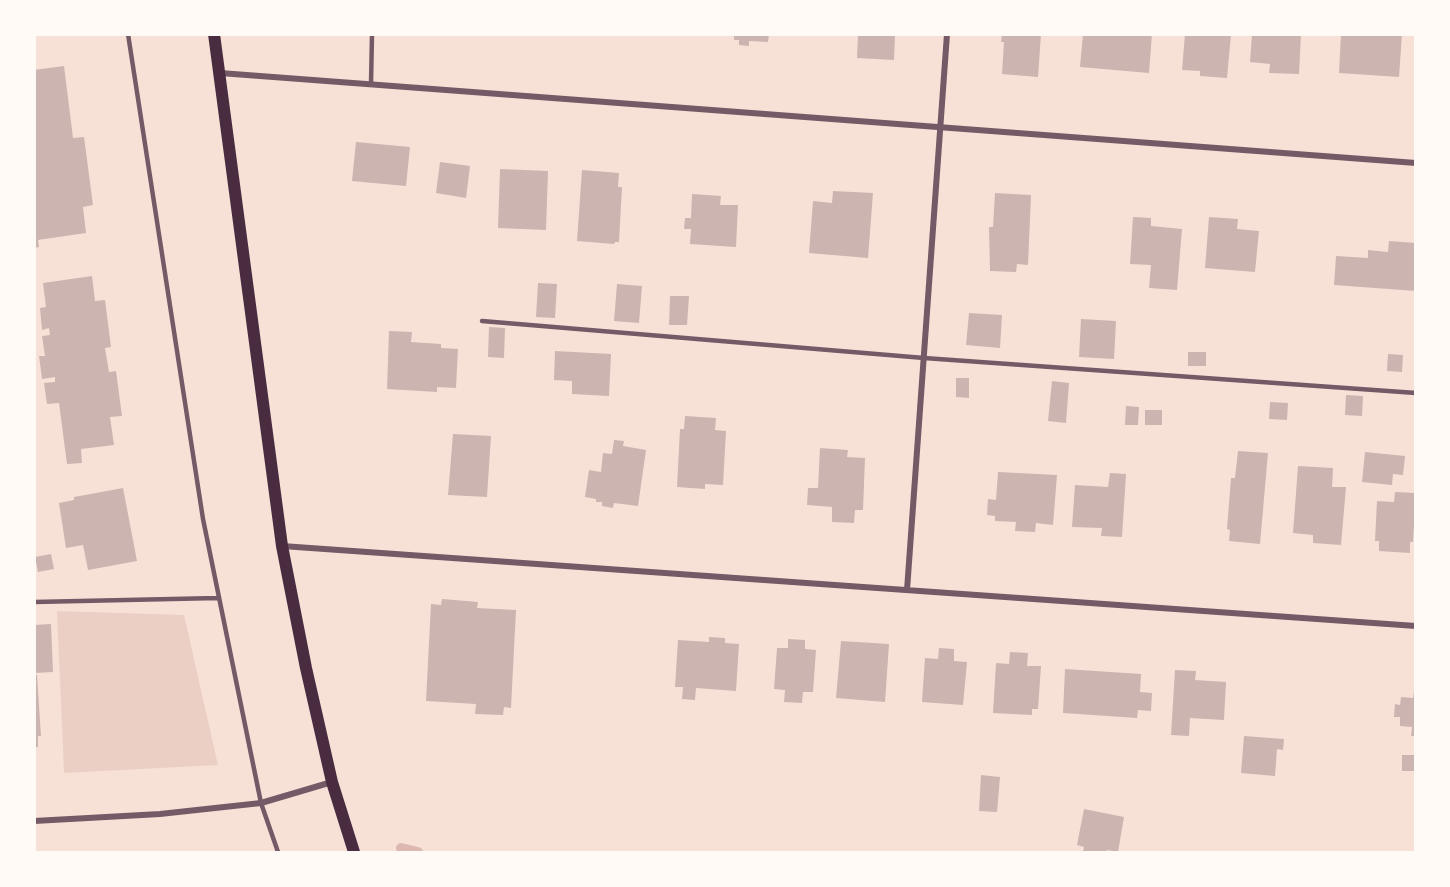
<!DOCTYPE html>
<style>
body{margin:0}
#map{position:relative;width:1450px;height:887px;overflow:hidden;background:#f7e1d7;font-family:"Fira Sans",sans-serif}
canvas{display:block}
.frame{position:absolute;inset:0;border:36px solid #fffaf5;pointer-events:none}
</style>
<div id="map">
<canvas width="1450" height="887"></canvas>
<div class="frame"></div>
</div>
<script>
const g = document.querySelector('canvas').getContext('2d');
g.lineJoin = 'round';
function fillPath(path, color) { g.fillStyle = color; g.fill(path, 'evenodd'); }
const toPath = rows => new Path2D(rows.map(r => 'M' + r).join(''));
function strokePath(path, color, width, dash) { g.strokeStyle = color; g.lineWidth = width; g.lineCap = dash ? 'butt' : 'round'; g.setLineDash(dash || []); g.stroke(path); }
const green = toPath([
 [57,611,184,615,218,765,64,773]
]);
const stream = toPath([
 [401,848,418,852]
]);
const building = toPath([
 [734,34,769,34,768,42,749,41,749,46,739,45,739,40,734,40],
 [858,34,895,34,894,60,857,58],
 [1002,34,1041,34,1038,77,1002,74,1004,42,1001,42],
 [1083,34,1152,34,1149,73,1080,67],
 [1185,34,1231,34,1227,78,1200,76,1200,71,1182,70],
 [1252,34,1301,34,1299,74,1269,73,1270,64,1250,62],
 [1341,34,1402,34,1399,77,1339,73],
 [64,66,73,138,84,137,93,205,83,207,86,233,38,240,39,247,34,248,34,70],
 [356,142,410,147,406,186,352,181],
 [440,162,470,166,466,198,436,193],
 [500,169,548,171,546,230,498,228],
 [582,170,619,173,618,187,622,187,619,242,615,242,614,244,577,241],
 [833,191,873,193,868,258,809,253,813,201,832,203],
 [995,193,1031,195,1028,265,1017,264,1016,272,990,271,989,227,993,227],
 [692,194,721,196,720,205,738,205,736,247,690,244,691,229,684,229,685,218,691,218],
 [1133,217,1151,218,1151,226,1182,229,1177,290,1149,288,1151,265,1130,264],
 [1209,217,1238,219,1237,229,1259,231,1255,272,1205,268],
 [1389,241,1416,243,1416,291,1334,285,1336,256,1368,258,1368,250,1388,252],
 [92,276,95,301,105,300,111,347,105,348,109,372,116,371,122,416,110,417,114,445,81,449,82,463,67,464,59,403,47,404,44,383,55,382,55,377,42,379,39,356,45,356,42,336,50,335,49,328,42,330,40,308,46,307,43,283],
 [538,283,557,284,555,318,536,317],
 [617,284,642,286,639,323,614,321],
 [670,296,689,296,687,325,669,325],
 [969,313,1002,315,1000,348,966,345],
 [1081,319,1116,321,1114,359,1079,357],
 [489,327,505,328,504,358,488,357],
 [389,331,412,332,411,342,441,344,441,348,458,349,456,388,437,387,437,392,387,389],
 [555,351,611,354,609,396,572,394,572,381,554,380],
 [1188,352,1206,352,1206,366,1188,366],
 [1388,354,1403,355,1402,372,1387,371],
 [956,378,969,378,969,398,956,397],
 [1052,381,1069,383,1066,423,1048,421],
 [1346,395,1363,396,1362,416,1345,415],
 [1270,402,1288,403,1287,420,1269,419],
 [1126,406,1139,407,1138,425,1125,425],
 [1145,410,1162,410,1162,425,1145,425],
 [685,416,716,418,715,430,726,431,723,485,705,484,705,489,677,487,680,429,684,429],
 [453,434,491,436,487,497,448,495],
 [614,440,624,441,623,446,646,450,638,506,614,503,613,508,602,506,602,502,596,502,596,499,585,497,589,470,601,472,603,453,612,454],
 [820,448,848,450,847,457,865,458,863,510,855,510,854,523,832,522,832,507,807,505,808,488,818,488],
 [1238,451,1268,453,1260,544,1229,541,1230,530,1227,529,1231,478,1235,478],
 [1365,452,1405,456,1403,475,1393,474,1392,485,1362,482],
 [1298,466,1333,468,1332,487,1346,487,1341,545,1313,543,1313,535,1293,533],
 [998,472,1057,475,1053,525,1036,523,1035,532,1015,531,1016,522,995,521,995,516,987,515,988,499,996,500],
 [1110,473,1126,474,1122,537,1101,536,1102,528,1072,527,1075,485,1108,487],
 [123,488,137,561,88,570,83,545,66,548,59,503,74,500,74,497],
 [1395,492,1416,493,1413,542,1410,542,1410,553,1379,551,1379,541,1375,541,1377,501,1394,502],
 [51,554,54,569,38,572,35,557],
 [442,599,478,602,477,608,516,610,511,708,504,707,503,715,475,714,476,704,426,701,431,604,441,605],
 [51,624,53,672,35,673,34,625],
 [709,637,725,638,725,643,739,644,736,691,696,688,695,700,682,699,683,687,675,687,678,640,709,642],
 [788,639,805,640,805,649,816,650,813,692,803,692,802,703,784,702,785,690,774,689,777,648,788,648],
 [841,641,889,644,885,702,836,698],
 [939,648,954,649,954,661,967,662,963,705,922,702,925,658,938,659],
 [1010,652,1028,653,1027,666,1041,666,1038,709,1032,709,1032,715,993,713,996,663,1009,664],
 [1065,669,1141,674,1140,692,1152,693,1151,711,1138,710,1137,718,1063,713],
 [1175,670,1196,671,1195,680,1226,682,1224,720,1190,718,1189,736,1171,735],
 [34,675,37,675,41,736,38,736,38,747,34,747],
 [1414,692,1416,692,1416,736,1411,736,1412,727,1400,726,1400,717,1394,717,1395,704,1400,705,1401,697,1413,698],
 [1244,736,1284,739,1283,750,1277,749,1275,776,1241,773],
 [1402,755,1416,755,1416,771,1402,771],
 [981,775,1000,777,997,812,979,811],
 [1084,809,1124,817,1118,852,1107,850,1106,852,1083,852,1084,847,1077,845]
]);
const service = toPath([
 [128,34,203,519,261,803,278,852],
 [371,84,372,34],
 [482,321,924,358,1416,393],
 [34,602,218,598]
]);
const minor = toPath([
 [220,73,1416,163],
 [282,546,1416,626],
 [907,590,947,34],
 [34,821,160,814,261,803,332,782]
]);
const secondary = toPath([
 [214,34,282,546,306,668,332,782,354,852]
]);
fillPath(green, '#ebcfc5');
strokePath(stream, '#dcb8b0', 10);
fillPath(building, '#ccb4b1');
strokePath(service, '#755966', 4.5);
strokePath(minor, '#755966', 6);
strokePath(secondary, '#4a2c40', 12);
</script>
